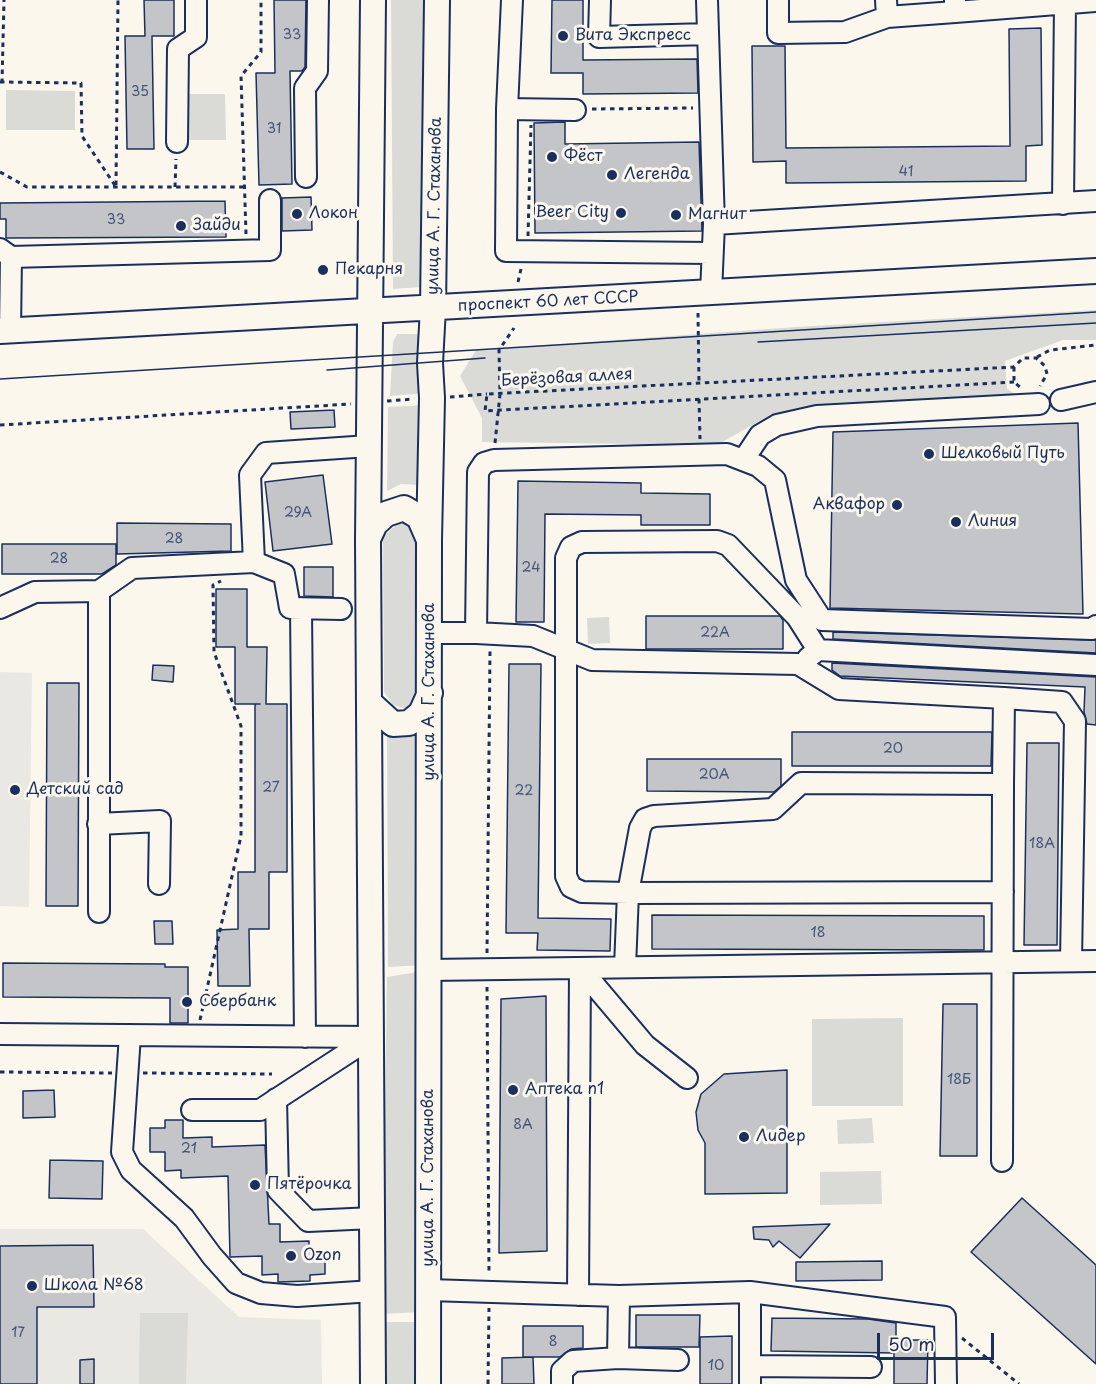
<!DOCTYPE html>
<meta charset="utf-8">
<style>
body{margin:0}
#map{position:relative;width:1096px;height:1384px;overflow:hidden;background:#fbf7ec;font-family:"Playpen Sans",sans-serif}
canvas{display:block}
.scale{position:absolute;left:877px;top:1333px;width:117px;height:27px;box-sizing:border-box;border:3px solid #1b2f5e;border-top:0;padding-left:8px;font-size:18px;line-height:21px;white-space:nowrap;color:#1b2f5e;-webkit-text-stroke:4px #fbf7ec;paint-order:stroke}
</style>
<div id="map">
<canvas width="1096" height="1384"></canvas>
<div class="scale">50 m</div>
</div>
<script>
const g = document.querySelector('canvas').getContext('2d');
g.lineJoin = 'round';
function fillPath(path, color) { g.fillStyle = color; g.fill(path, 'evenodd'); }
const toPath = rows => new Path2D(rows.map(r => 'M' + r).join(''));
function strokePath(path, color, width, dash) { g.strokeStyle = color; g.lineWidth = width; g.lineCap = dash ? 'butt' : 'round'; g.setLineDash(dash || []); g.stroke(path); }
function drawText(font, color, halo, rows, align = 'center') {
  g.font = font + ' "Playpen Sans",sans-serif'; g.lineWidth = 6; g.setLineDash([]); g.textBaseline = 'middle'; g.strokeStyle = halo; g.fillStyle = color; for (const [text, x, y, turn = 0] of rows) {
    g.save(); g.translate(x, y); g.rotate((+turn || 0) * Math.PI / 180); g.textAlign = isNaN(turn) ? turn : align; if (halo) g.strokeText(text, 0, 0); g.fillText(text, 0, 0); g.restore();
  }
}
const built = toPath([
 [0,672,32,673,29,907,0,906],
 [0,1229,143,1229,239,1317,321,1320,322,1384,0,1384]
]);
const green = toPath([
 [391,0,424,0,420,287,393,289],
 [6,90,75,91,75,130,6,130],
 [188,94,225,94,226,140,188,140],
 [1096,310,1096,340,1063,340,1005,361,1007,389,1025,400,772,414,717,445,482,442,482,418,460,376,476,350,796,327],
 [397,334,420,334,427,393,390,396,393,342],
 [426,405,419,485,401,484,387,491,388,407],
 [407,522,418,529,426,691,411,711,393,705,384,692,384,684,383,537,396,525],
 [609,617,610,643,588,644,587,618],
 [387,729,410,735,419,732,423,965,388,967],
 [423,971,423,1312,382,1314,387,977],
 [903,1018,903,1106,812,1106,812,1019],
 [872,1118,874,1143,838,1144,837,1120],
 [881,1171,882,1204,820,1205,820,1172],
 [140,1313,188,1313,186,1384,139,1384],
 [383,1322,422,1322,422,1384,383,1384]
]);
const building = toPath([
 [144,0,174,0,174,36,152,36,154,149,127,149,125,36,145,36,144,0],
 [274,0,306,0,305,67,302,71,290,71,292,184,259,185,256,73,275,73,274,0],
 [552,0,583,0,583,60,697,59,698,93,583,94,583,73,551,73,552,0],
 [1041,28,1042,145,1026,146,1026,181,786,183,786,161,753,162,752,46,785,46,786,148,1010,146,1009,29,1041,28],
 [565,122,565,144,699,142,702,231,535,233,534,123,565,122],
 [311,197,312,230,282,231,282,198,311,197],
 [225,201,226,237,6,238,6,219,0,219,0,203,225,201],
 [334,410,335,427,291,429,290,412,334,410],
 [1078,423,1083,614,830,608,833,432,1078,423],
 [323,475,332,544,273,551,265,482,323,475],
 [518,481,641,483,641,493,710,494,710,525,641,525,641,515,545,514,544,622,516,622,518,481],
 [117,523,231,524,231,551,117,554,117,523],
 [2,544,116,544,116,565,102,574,2,574,2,544],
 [304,567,333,567,333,597,304,596,304,567],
 [216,589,247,589,247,647,267,647,266,704,287,704,287,872,269,872,269,929,249,929,250,986,218,986,217,930,238,929,238,872,255,872,255,704,260,704,235,704,235,647,216,647,216,589],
 [646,616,780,616,783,620,783,649,646,649,646,616],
 [833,632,1096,640,1096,653,833,639,833,632],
 [832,663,1096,677,1096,725,1087,724,1084,712,1085,687,840,676,832,670,832,663],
 [509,664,541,664,538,918,611,919,610,951,537,950,538,933,506,933,509,664],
 [153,665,174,666,173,682,152,680,153,665],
 [47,683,79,683,78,906,46,906,47,683],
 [792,732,992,732,991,766,792,766,792,732],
 [1027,743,1059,743,1057,945,1024,945,1027,743],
 [647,759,781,759,781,786,774,792,647,791,647,759],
 [652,915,984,916,984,950,652,949,652,915],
 [154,921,172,921,173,944,155,944,154,921],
 [3,963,165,964,165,967,188,967,188,1023,170,1023,170,998,3,997,3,963],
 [546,996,547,1251,499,1253,501,999,546,996],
 [943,1004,977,1004,977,1156,940,1156,943,1004],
 [787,1070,787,1193,705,1194,705,1143,698,1130,696,1112,701,1094,724,1074,787,1070],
 [54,1090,55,1117,23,1118,23,1091,54,1090],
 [165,1120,183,1120,183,1138,212,1137,212,1147,265,1145,269,1224,280,1224,280,1242,309,1241,309,1251,325,1250,325,1274,310,1275,310,1281,278,1282,278,1274,262,1275,262,1256,230,1257,228,1176,181,1178,181,1170,165,1171,165,1152,150,1152,150,1128,165,1128,165,1120],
 [50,1160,103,1161,102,1199,49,1198,50,1160],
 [1022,1198,1096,1265,1096,1364,971,1252,1022,1198],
 [830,1224,800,1258,779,1241,773,1247,769,1240,754,1239,753,1227,830,1224],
 [93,1245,94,1307,37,1307,37,1384,0,1384,0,1246,93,1245],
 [882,1261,882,1280,796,1281,796,1262,882,1261],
 [636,1315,700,1315,699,1347,636,1347,636,1315],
 [772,1318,868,1319,896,1323,896,1340,928,1340,927,1384,894,1384,894,1353,771,1351,772,1318],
 [523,1326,583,1326,583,1348,571,1349,560,1357,523,1357,523,1326],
 [732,1336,732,1384,700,1384,700,1337,732,1336],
 [533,1357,534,1384,502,1384,502,1358,533,1357],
 [94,1359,94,1384,80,1384,80,1360,94,1359]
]);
const path = toPath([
 [0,82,81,83,82,136,116,187],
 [2,83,4,0],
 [592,109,693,108],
 [0,172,27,187,245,187],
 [116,185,118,0],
 [175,187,176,159],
 [246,234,241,76,261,52,261,0],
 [528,236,531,125],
 [518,282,521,269],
 [698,313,699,383],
 [1037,357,1050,350,1096,345],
 [1014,367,1014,382,1021,388],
 [1014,382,485,411,487,394,1014,367,1023,358,1036,358,1045,366,1047,374,1040,386],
 [450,397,487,394],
 [699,399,700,439],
 [387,401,414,399],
 [0,425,351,404],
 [495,443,500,394,499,350,514,328],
 [487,953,490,651],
 [487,987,489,1274],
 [200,1020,241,836,241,726,214,652,213,585,221,581],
 [0,1072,112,1073],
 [143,1073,272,1074],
 [962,1338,1019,1384],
 [488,1384,489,1308]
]);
const minor = toPath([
 [600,0,599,37,708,34],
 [707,0,714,224,711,293],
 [778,0,778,33,845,32,887,17],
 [886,0,887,17,955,12],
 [955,0,955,12,1096,1],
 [507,109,512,0],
 [575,110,507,109,506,251,711,253],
 [177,142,178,49,196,37,196,0],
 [306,177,305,88,317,71,318,0],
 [1063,204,1065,2],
 [714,224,1096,201],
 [0,249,11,257,10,331],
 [11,257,270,250,270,200],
 [1061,400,1096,392],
 [744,459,760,435,777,425,817,416,1039,404],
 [254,562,284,574,290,608,341,609],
 [0,608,35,592,99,591,132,568,254,562,250,475,266,453,369,446],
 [301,608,305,1037],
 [430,633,476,633,478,472,484,463,494,460,727,454,758,466,775,480,796,580,822,620,1092,629,1096,626],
 [476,633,533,636,592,660,798,664,839,689,1004,698,1003,784,801,783,773,809,654,816,645,819,640,828,628,893,625,967],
 [818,650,797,617,728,545,717,541,582,542,571,547,566,558,566,876,571,887,582,892,628,893,1003,892],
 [808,658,818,650,1096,665],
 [1004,698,1062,702,1075,721,1071,961],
 [98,824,160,821,159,884],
 [99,912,99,591],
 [580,968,645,1045,687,1078],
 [429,970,1096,961],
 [0,1034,372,1037],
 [130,1035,122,1152,131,1170,184,1218,212,1256,236,1283,261,1293,297,1296,373,1291],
 [276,1099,278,1190,308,1221,373,1218],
 [192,1110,260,1110,372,1037],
 [1002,1161,1003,784],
 [429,1290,619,1296,750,1292,945,1317,946,1384],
 [578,1295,580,968],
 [618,1358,619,1296],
 [750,1366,871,1367],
 [562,1384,562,1371,573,1361,618,1358,678,1360],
 [750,1384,750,1292]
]);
const major = toPath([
 [373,0,368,540,373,1384],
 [0,331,1096,271],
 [368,539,375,524,386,514,404,508,419,517,429,540],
 [369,702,393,724,409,723,421,713,430,693],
 [428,1384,429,540,432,398,430,363,433,308,437,0]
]);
const tram = toPath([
 [758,342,1096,323],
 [327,370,485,358],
 [0,379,1096,312]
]);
const markers = [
 [563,36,6,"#1b2f5e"],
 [552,157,6,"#1b2f5e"],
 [612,175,6,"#1b2f5e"],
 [621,213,6,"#1b2f5e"],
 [297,214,6,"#1b2f5e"],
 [676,215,6,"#1b2f5e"],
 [181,226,6,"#1b2f5e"],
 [323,270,6,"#1b2f5e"],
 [929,454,6,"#1b2f5e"],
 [897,505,6,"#1b2f5e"],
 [956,522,6,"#1b2f5e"],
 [15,790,6,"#1b2f5e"],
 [187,1002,6,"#1b2f5e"],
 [513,1090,6,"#1b2f5e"],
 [744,1137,6,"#1b2f5e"],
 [255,1185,6,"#1b2f5e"],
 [291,1256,6,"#1b2f5e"],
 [32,1286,6,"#1b2f5e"]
];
const numberNames = [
 ["33",292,35],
 ["35",140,92],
 ["31",274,129],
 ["41",906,172],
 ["33",116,220],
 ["29А",298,513],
 ["28",174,539],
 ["28",59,559],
 ["24",531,568],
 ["22А",715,633],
 ["20",893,749],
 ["20А",714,775],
 ["27",271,788],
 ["22",524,791],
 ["18А",1042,844],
 ["18",818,933],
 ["18Б",959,1080],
 ["8А",523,1125],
 ["21",189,1149],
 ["17",18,1333],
 ["8",553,1342],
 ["10",716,1366]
];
const poiNames = [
 ["Вита Экспресс",575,36],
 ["Фёст",564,157],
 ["Легенда",624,175],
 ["Beer City",609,213,"right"],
 ["Локон",309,214],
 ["Магнит",688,215],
 ["Зайди",193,226],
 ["Пекарня",335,270],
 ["Шелковый Путь",941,454],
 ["Аквафор",885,505,"right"],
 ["Линия",968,522],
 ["Детский сад",27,790],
 ["Сбербанк",199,1002],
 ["Аптека n1",525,1090],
 ["Лидер",756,1137],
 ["Пятёрочка",267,1185],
 ["Ozon",303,1256],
 ["Школа №68",44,1286]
];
const streetNames = [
 ["улица А. Г. Стаханова",435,206,-89],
 ["проспект 60 лет СССР",548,302,-3],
 ["Берёзовая аллея",567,378,-3],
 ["улица А. Г. Стаханова",430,692,-90],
 ["улица А. Г. Стаханова",429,1178,-90]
];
fillPath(built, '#eae8e2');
fillPath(green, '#dadad7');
fillPath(building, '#c3c5c9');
strokePath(building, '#1b2f5e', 1.5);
strokePath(minor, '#1b2f5e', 24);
strokePath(major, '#1b2f5e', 28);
strokePath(path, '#1b2f5e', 3, [4.5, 4.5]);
strokePath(minor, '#fbf7ec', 20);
strokePath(major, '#fbf7ec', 24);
strokePath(tram, '#1b2f5e', 1.5);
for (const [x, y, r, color] of markers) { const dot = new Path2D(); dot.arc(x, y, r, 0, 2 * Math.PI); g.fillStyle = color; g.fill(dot); strokePath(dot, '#fbf7ec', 2); }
drawText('14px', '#455479', null, numberNames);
drawText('16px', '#1b2f5e', '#fbf7ec', poiNames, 'left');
drawText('16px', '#1b2f5e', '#fbf7ec', streetNames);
</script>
